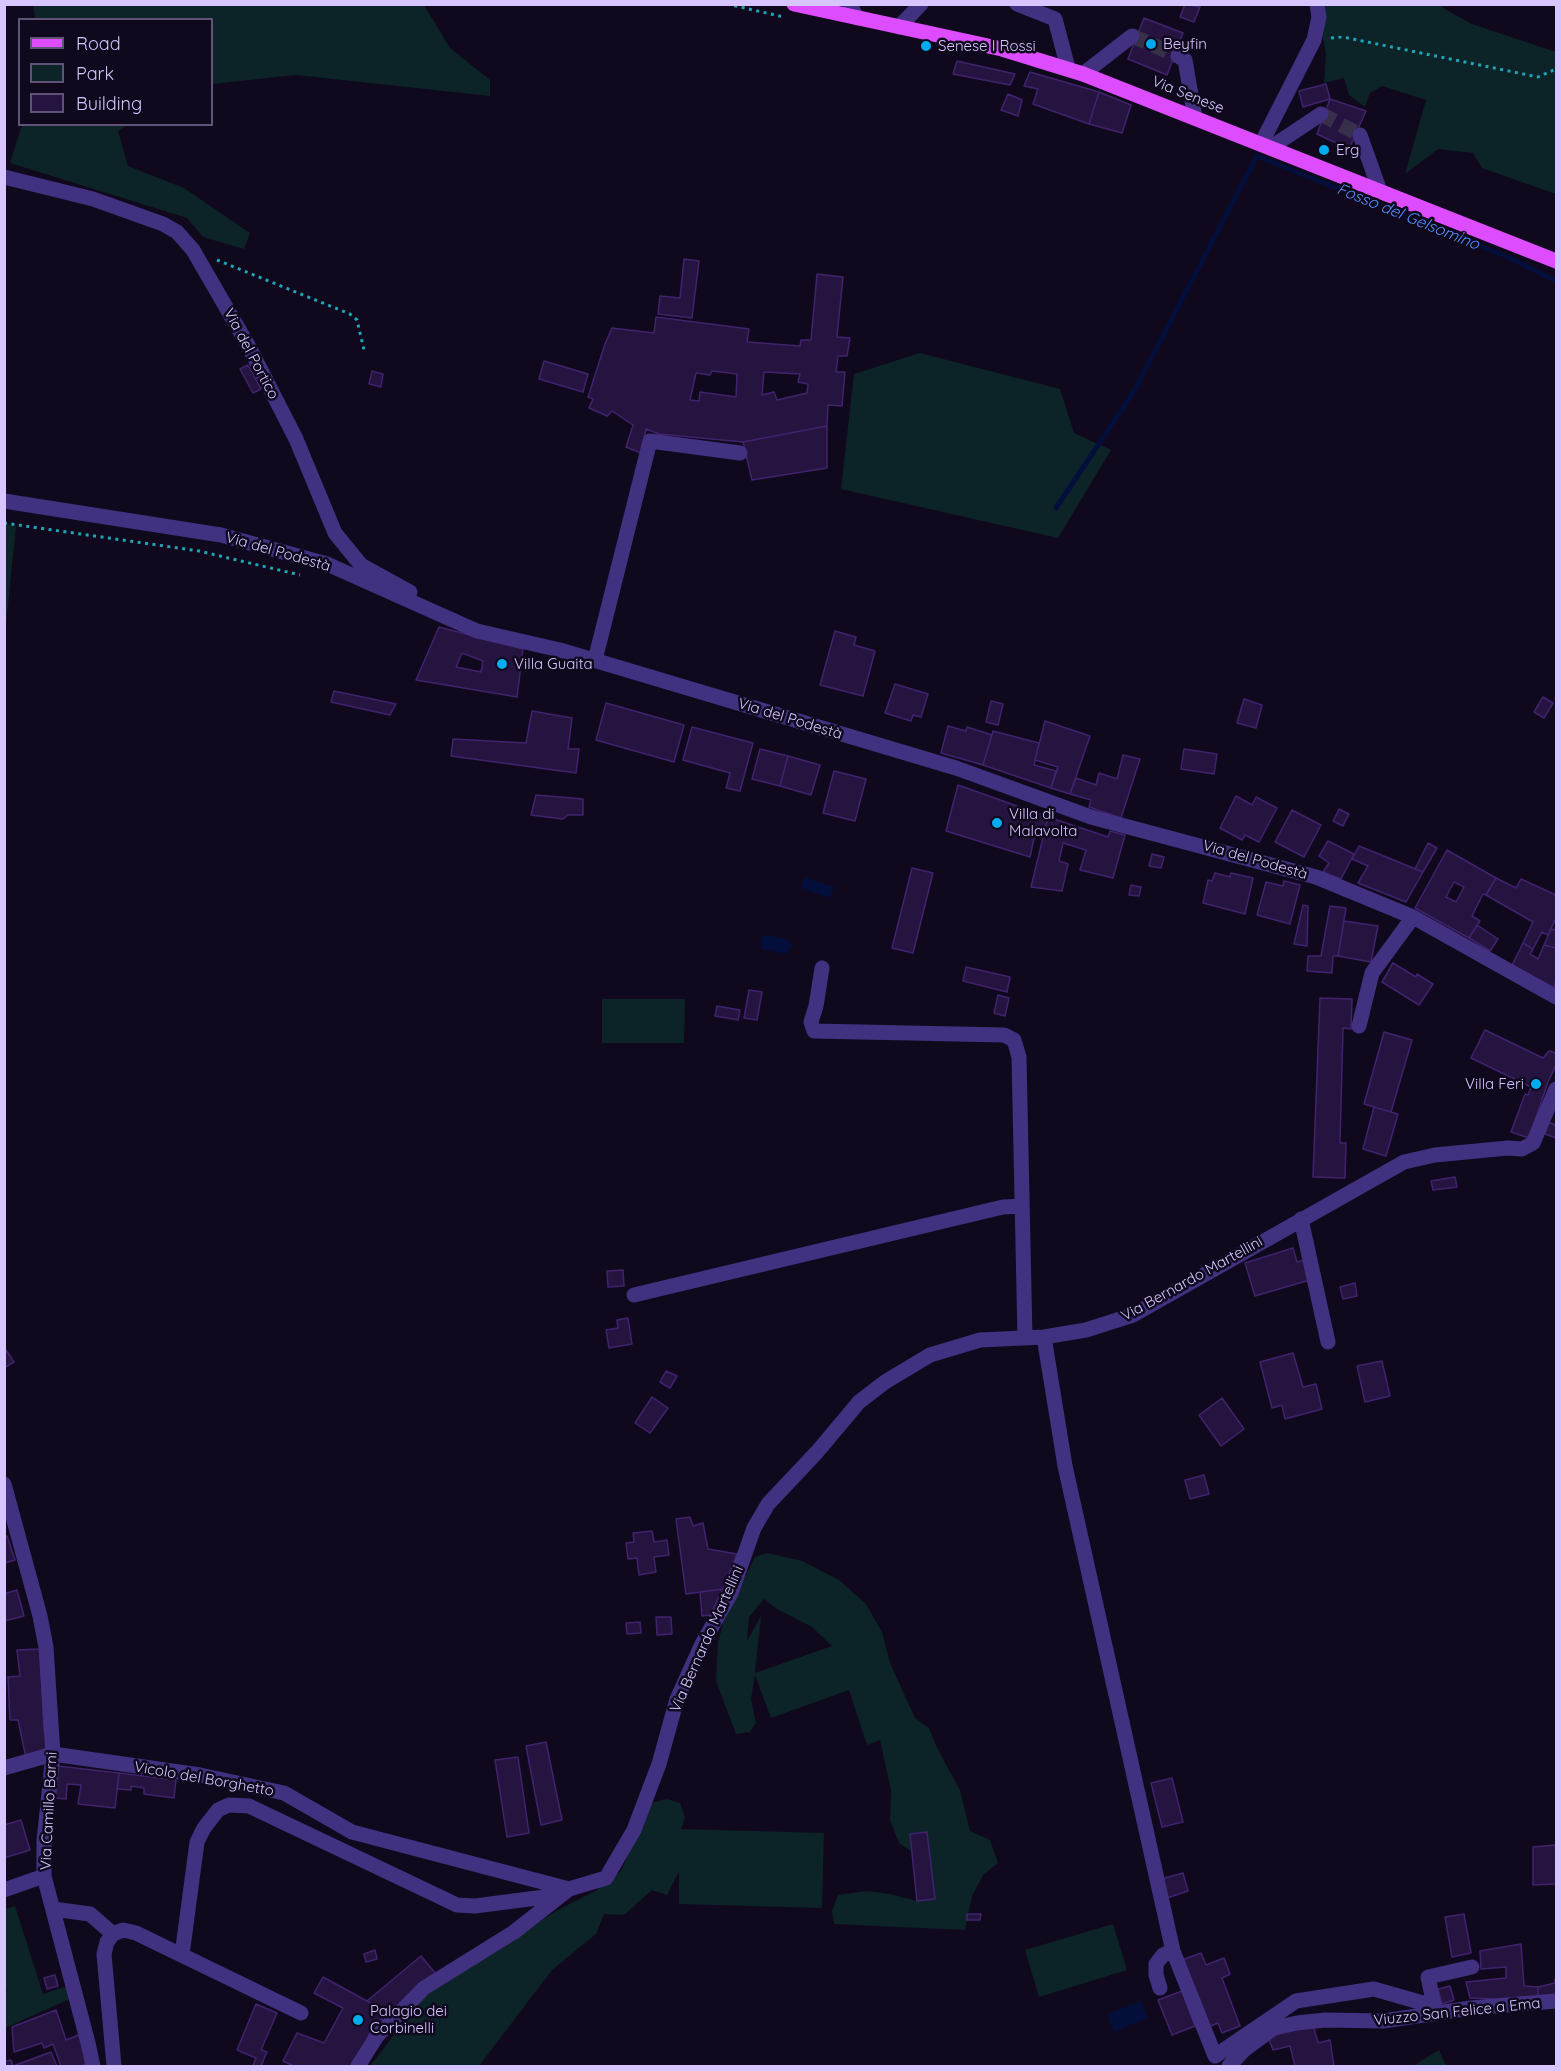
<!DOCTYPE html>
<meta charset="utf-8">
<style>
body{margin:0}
#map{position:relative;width:1561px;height:2071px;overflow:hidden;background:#10091d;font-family:Quicksand,sans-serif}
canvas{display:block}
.frame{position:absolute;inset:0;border:6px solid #d6c5ff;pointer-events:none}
.legend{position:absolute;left:18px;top:18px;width:195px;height:108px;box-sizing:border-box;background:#10091d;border:2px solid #5f5477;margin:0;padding:8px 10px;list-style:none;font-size:18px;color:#d6c5ff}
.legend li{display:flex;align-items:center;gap:12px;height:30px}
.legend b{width:30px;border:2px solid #5f5477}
</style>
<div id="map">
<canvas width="1561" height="2071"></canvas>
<div class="frame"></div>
<ul class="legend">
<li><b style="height:8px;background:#de4cff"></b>Road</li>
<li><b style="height:16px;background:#0c2327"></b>Park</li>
<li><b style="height:16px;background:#25143f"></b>Building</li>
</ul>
</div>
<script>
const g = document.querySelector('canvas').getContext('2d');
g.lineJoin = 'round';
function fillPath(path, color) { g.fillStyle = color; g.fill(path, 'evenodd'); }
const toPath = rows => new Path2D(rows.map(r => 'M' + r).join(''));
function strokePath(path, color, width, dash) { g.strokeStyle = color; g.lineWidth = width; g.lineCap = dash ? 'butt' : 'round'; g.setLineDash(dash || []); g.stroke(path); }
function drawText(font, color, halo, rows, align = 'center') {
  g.font = font + ' Quicksand,sans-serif'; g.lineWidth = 5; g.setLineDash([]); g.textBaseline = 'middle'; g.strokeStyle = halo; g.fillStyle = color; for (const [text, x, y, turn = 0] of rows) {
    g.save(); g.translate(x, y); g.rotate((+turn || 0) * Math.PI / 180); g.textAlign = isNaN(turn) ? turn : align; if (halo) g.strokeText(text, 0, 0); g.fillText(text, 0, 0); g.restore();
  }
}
const green = toPath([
 [33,5,424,5,450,48,490,80,490,96,296,75,212,84,212,20,35,19],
 [1317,5,1442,5,1443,8,1472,24,1556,52,1556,194,1482,168,1473,153,1438,149,1405,174,1426,100,1382,86,1370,93,1365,107,1349,95,1344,78,1324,83,1326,54],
 [22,125,127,125,118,131,128,166,184,188,241,227,250,233,244,249,203,237,187,218,10,163],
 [920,353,1060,389,1074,433,1111,450,1058,538,841,489,854,374],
 [5,524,16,526,5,635,4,524],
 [602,999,685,999,684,1043,602,1043],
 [767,1553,802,1561,839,1580,866,1604,882,1632,890,1663,915,1718,929,1728,937,1748,960,1790,970,1831,990,1840,998,1863,983,1875,972,1896,965,1930,834,1924,832,1911,838,1895,867,1891,890,1894,917,1901,935,1899,927,1832,910,1834,912,1852,899,1843,890,1820,891,1790,880,1740,867,1745,849,1690,771,1718,755,1675,751,1699,756,1723,750,1732,736,1734,716,1681,718,1642,725,1617,755,1557],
 [764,1599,777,1609,812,1627,832,1646,755,1673,761,1616,747,1641,749,1617],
 [667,1799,680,1803,685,1817,681,1829,824,1833,822,1908,679,1904,679,1872,667,1895,652,1890,624,1915,604,1914,596,1934,552,1970,479,2066,370,2066,421,2000,440,1984,556,1911,597,1890,621,1871,651,1803],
 [15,1906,43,1994,67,1986,72,1998,5,2028,4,1992,7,1991,4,1984,5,1909],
 [1113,1924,1127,1970,1039,1997,1025,1950],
 [1439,2050,1446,2066,1413,2066]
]);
const water = toPath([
 [804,877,834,887,830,898,801,888],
 [767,935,789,940,792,945,791,949,785,954,762,949,760,941,762,937],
 [1141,2001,1148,2018,1114,2032,1107,2014]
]);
const stream = toPath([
 [1056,508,1133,393,1257,156,1510,258,1556,281]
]);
const building = toPath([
 [1185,4,1200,7,1194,22,1180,17,1185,4],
 [1144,18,1183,33,1167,75,1128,59,1144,18],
 [957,61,1015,74,1010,85,953,74,957,61],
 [1030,72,1099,92,1089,124,1033,104,1038,89,1024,86,1030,72],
 [1326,84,1330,99,1303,107,1299,91,1326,84],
 [1099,92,1131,105,1122,133,1089,124,1099,92],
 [1008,94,1022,100,1018,116,1001,110,1008,94],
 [1330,99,1366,111,1349,149,1317,134,1330,99],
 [684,259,699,261,692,318,658,314,660,296,680,298,684,259],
 [817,274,843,277,837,337,850,338,847,356,838,356,836,372,845,372,842,406,828,405,827,426,743,442,659,434,646,429,641,453,626,447,633,425,612,411,607,416,589,408,593,399,588,397,605,344,612,328,654,333,656,317,749,329,747,342,800,346,801,340,811,340,817,274],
 [712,371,737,374,736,397,700,392,699,401,690,400,696,373,710,375,712,371],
 [764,372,800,374,798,382,808,384,807,393,777,400,774,392,762,395,764,372],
 [544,361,588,374,583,392,539,379,544,361],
 [248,365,261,389,253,393,240,369,248,365],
 [372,371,383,374,381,387,369,384,372,371],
 [827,426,827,468,752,480,743,442,827,426],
 [439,627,523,649,517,697,416,680,439,627],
 [462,653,483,661,481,672,456,667,462,653],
 [835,631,856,637,854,645,875,651,863,696,820,685,835,631],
 [895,684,928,694,921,717,913,715,911,721,885,713,895,684],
 [334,691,396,704,390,715,331,702,334,691],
 [1543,697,1553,703,1544,718,1534,712,1543,697],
 [1244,699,1262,705,1256,728,1237,723,1244,699],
 [991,701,1003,704,998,725,986,722,991,701],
 [606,703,684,725,674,762,596,740,606,703],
 [532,711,572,718,568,749,579,749,576,773,451,756,453,739,526,743,532,711],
 [1045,721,1090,736,1070,794,1051,788,1058,767,1035,760,1045,721],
 [948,726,966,731,967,727,992,735,983,765,941,753,948,726],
 [692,727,753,743,740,791,726,788,730,773,683,760,692,727],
 [993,731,1039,743,1034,765,1056,771,1051,788,983,765,993,731],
 [760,749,788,756,780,786,752,779,760,749],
 [1184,749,1217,754,1214,774,1181,769,1184,749],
 [1123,755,1140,759,1121,818,1089,807,1091,800,1070,794,1076,778,1096,785,1099,773,1117,779,1123,755],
 [788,756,820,765,811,795,780,786,788,756],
 [834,771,866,779,855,821,823,813,834,771],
 [958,785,1048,817,1044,832,1036,829,1030,857,946,831,958,785],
 [536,795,583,799,583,815,568,815,563,819,531,815,536,795],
 [1236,796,1252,805,1256,797,1277,808,1259,842,1245,835,1242,840,1220,828,1236,796],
 [1339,809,1349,814,1343,826,1333,821,1339,809],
 [1292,810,1321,825,1304,857,1275,842,1292,810],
 [1048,817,1108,837,1110,831,1125,835,1113,878,1080,870,1086,850,1063,843,1059,861,1068,864,1062,891,1031,887,1048,817],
 [1328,841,1354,854,1341,879,1323,872,1329,863,1319,856,1328,841],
 [1428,843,1437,848,1423,872,1415,869,1428,843],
 [1359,846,1423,872,1406,902,1358,883,1368,866,1352,859,1359,846],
 [1447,850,1496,878,1486,895,1483,894,1472,916,1480,921,1469,938,1415,908,1447,850],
 [1454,882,1464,887,1456,902,1446,897,1454,882],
 [1152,854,1164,857,1161,868,1149,866,1152,854],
 [912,868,933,873,913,953,892,948,912,868],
 [1215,873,1230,877,1231,873,1253,878,1245,914,1203,903,1208,880,1212,881,1215,873],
 [1496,878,1516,888,1521,879,1556,895,1556,918,1548,935,1542,932,1533,949,1523,943,1533,922,1486,895,1496,878],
 [1284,881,1300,885,1290,924,1257,915,1266,882,1283,886,1284,881],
 [1131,885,1141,887,1139,896,1129,895,1131,885],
 [1303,905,1308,906,1307,946,1294,944,1303,905],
 [1330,906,1346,908,1338,956,1333,956,1332,973,1307,971,1308,956,1321,956,1330,906],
 [1344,921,1378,926,1371,962,1338,956,1344,921],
 [1477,925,1498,939,1490,951,1469,938,1477,925],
 [1551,929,1556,930,1556,948,1544,945,1551,929],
 [1523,943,1533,949,1530,954,1538,959,1544,945,1556,948,1556,980,1554,988,1512,965,1523,943],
 [1393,963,1416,977,1417,974,1433,984,1419,1005,1382,982,1393,963],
 [966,967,1010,977,1007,992,963,981,966,967],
 [749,990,762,992,757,1020,744,1018,749,990],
 [998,995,1009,998,1005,1016,994,1013,998,995],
 [1320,998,1352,999,1351,1029,1343,1028,1340,1143,1346,1143,1345,1178,1313,1177,1320,998],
 [717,1006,740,1010,738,1020,715,1016,717,1006],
 [1485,1030,1543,1058,1549,1051,1556,1053,1556,1065,1548,1082,1529,1138,1511,1132,1525,1094,1528,1095,1531,1087,1471,1058,1485,1030],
 [1384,1032,1412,1040,1391,1112,1364,1104,1384,1032],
 [1374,1107,1398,1114,1386,1156,1363,1149,1374,1107],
 [1548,1122,1556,1125,1556,1138,1545,1134,1548,1122],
 [1455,1177,1457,1187,1433,1190,1431,1181,1455,1177],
 [1293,1248,1297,1262,1304,1260,1310,1280,1255,1296,1245,1263,1293,1248],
 [623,1270,624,1286,608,1287,607,1271,623,1270],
 [1355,1283,1357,1296,1343,1299,1340,1287,1355,1283],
 [628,1318,632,1344,609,1348,606,1330,618,1328,617,1320,628,1318],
 [4,1347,14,1362,4,1368,4,1347],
 [1293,1353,1303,1387,1316,1384,1322,1409,1285,1419,1282,1405,1272,1408,1260,1362,1293,1353],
 [1382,1361,1390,1396,1365,1402,1357,1366,1382,1361],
 [666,1371,677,1376,670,1388,660,1382,666,1371],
 [652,1397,668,1408,650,1433,635,1423,652,1397],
 [1222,1398,1244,1429,1221,1446,1199,1415,1222,1398],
 [1204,1475,1209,1494,1190,1499,1185,1480,1204,1475],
 [690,1517,693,1526,703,1523,708,1549,737,1554,723,1589,686,1594,676,1519,690,1517],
 [652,1531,654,1542,667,1540,669,1555,654,1557,656,1572,639,1575,637,1558,628,1559,626,1543,634,1542,633,1533,652,1531],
 [7,1536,15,1560,5,1563,4,1567,4,1537,7,1536],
 [723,1589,710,1615,702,1616,700,1592,723,1589],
 [17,1590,24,1616,4,1621,4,1594,17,1590],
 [656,1617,671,1617,672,1634,657,1635,656,1617],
 [640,1622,641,1633,627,1634,626,1623,640,1622],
 [40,1649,44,1730,50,1752,26,1758,18,1720,10,1720,8,1677,20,1676,17,1650,40,1649],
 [546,1742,562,1820,541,1825,526,1746,546,1742],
 [518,1757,529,1833,507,1837,495,1760,518,1757],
 [58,1766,119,1773,115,1808,78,1804,81,1785,67,1784,66,1799,55,1798,58,1766],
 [119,1773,176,1780,174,1798,144,1794,144,1788,131,1786,131,1790,117,1789,119,1773],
 [1172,1778,1183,1822,1162,1827,1151,1783,1172,1778],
 [21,1820,30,1850,4,1858,4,1825,21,1820],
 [927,1832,935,1899,917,1901,910,1834,927,1832],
 [1556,1845,1556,1884,1533,1885,1533,1847,1556,1845],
 [1183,1873,1188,1891,1167,1898,1161,1879,1183,1873],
 [967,1914,981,1914,980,1920,967,1920,967,1914],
 [1464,1914,1471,1953,1452,1957,1445,1917,1464,1914],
 [1521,1944,1524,1986,1538,1987,1538,2001,1470,1998,1466,1982,1506,1978,1506,1967,1481,1969,1480,1951,1521,1944],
 [375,1950,377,1959,366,1962,364,1954,375,1950],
 [1201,1953,1206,1965,1224,1958,1230,1974,1222,1978,1240,2026,1222,2033,1218,2023,1208,2027,1182,1960,1201,1953],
 [421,1956,436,1974,389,2013,367,2001,421,1956],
 [55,1975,58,1986,47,1989,44,1978,55,1975],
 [323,1977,389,2013,372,2027,359,2058,351,2066,294,2066,283,2061,297,2033,324,2043,343,2008,314,1993,323,1977],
 [1555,1979,1556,1979,1556,1996,1538,2001,1538,1987,1555,1983,1555,1979],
 [1450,1986,1454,2000,1442,2004,1438,1989,1450,1986],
 [1182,1991,1195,2026,1172,2035,1158,2000,1182,1991],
 [256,2004,277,2013,261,2050,267,2052,261,2066,253,2066,256,2058,237,2050,256,2004],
 [56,2010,66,2040,81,2034,87,2064,80,2066,61,2066,53,2044,44,2048,42,2043,14,2052,12,2027,56,2010],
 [1313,2024,1318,2043,1330,2040,1334,2066,1295,2066,1290,2046,1273,2050,1269,2039,1283,2030,1313,2024],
 [51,2052,57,2066,4,2066,4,2062,11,2060,13,2066,51,2052]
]);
const minorTunnel = toPath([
 [1132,36,1178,56],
 [1321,114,1360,135]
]);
const path = toPath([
 [727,4,784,17],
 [1331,38,1343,37,1538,77,1556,69],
 [217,260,350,314,357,320,364,350],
 [4,523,199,551,300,575]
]);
const minor = toPath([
 [850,4,857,18],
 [1017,4,1055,19,1068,68],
 [899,27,921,4],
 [1178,56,1185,60,1195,118],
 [1083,74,1132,36],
 [1360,135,1380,191],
 [1261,144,1314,40,1319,17,1317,4],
 [1270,148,1321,114],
 [4,177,93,199,163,224,177,232,193,250,249,347,296,439,335,533,361,565,410,592],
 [4,501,221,535,327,564,477,631,560,650,956,768,1091,817,1316,877,1413,917,1556,997],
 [595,660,650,441,740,453],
 [822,968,816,1006,811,1022,814,1031,1004,1035,1014,1040,1019,1057,1025,1338],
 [1359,1026,1372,973,1413,917],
 [1301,1219,1328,1342],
 [634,1295,1003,1207,1022,1206],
 [1044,1337,1065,1466,1173,1951,1215,2056,1296,2001,1374,1989,1423,2003,1426,2015],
 [4,1484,40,1616,46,1647,53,1754,44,1841,44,1876,88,2043,93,2066],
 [4,1768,53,1754,200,1775,284,1793,352,1832,569,1889],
 [4,1890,44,1876],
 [53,1909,90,1914,113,1934],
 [182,1955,197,1842,204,1828,218,1810,229,1805,249,1806,457,1905,475,1906,560,1895],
 [1160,1988,1156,1975,1156,1964,1163,1955,1173,1951],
 [1436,2014,1428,1977,1472,1967],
 [114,2066,104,1954,107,1942,113,1934,123,1930,136,1933,301,2013],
 [358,2066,377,2036,424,1988,514,1932,569,1889,606,1878,634,1830,659,1764,677,1699,702,1644,731,1593,754,1528,768,1504,817,1452,859,1402,885,1382,930,1355,980,1340,1044,1337,1086,1330,1133,1315,1404,1162,1435,1155,1508,1148,1522,1149,1533,1143,1556,1089],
 [1229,2066,1244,2050,1274,2028,1297,2023,1325,2020,1383,2021,1471,2008,1556,2001]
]);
const major = toPath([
 [794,4,1002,49,1083,74,1556,261]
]);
const markers = [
 [1151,44,6,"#00abf0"],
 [926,46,6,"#00abf0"],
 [1324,150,6,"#00abf0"],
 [502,664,6,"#00abf0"],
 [997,823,6,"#00abf0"],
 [1536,1084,6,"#00abf0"],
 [358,2020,6,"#00abf0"]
];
const poiNames = [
 ["Beyfin",1163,44],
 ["Senese I Rossi",938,46],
 ["Erg",1336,150],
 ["Villa Guaita",514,664],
 ["Villa di",1009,814],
 ["Malavolta",1009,831],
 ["Villa Feri",1524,1084,"right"],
 ["Palagio dei",370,2011],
 ["Corbinelli",370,2028]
];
const streetNames = [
 ["Via Senese",1188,95,22],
 ["Via del Portico",251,354,62],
 ["Via del Podestà",278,552,16],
 ["Via del Podestà",790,719,17],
 ["Via del Podestà",1255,860,16],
 ["Via Bernardo Martellini",1192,1279,-29],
 ["Via Bernardo Martellini",707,1639,-66],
 ["Vicolo del Borghetto",204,1779,10],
 ["Via Camillo Barni",49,1811,-87],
 ["Viuzzo San Felice a Ema",1457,2012,-6]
];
const waterNames = [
 ["Fosso del Gelsomino",1408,217,22]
];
fillPath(green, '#0c2327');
fillPath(water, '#040e3b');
strokePath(stream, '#040e3b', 5);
fillPath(building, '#25143f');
strokePath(building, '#40236e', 1.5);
strokePath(minorTunnel, '#382f4a', 15, [15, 8]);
strokePath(path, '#21a4b7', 3, [3, 4.5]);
strokePath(minor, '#423080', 15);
strokePath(major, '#de4cff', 15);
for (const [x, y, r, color] of markers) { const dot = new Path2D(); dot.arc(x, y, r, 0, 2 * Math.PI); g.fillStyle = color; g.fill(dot); strokePath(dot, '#10091d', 2); }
drawText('15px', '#d6c5ff', '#10091d', poiNames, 'left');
drawText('15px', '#d6c5ff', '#10091d', streetNames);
drawText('italic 16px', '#538fff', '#10091d', waterNames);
</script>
